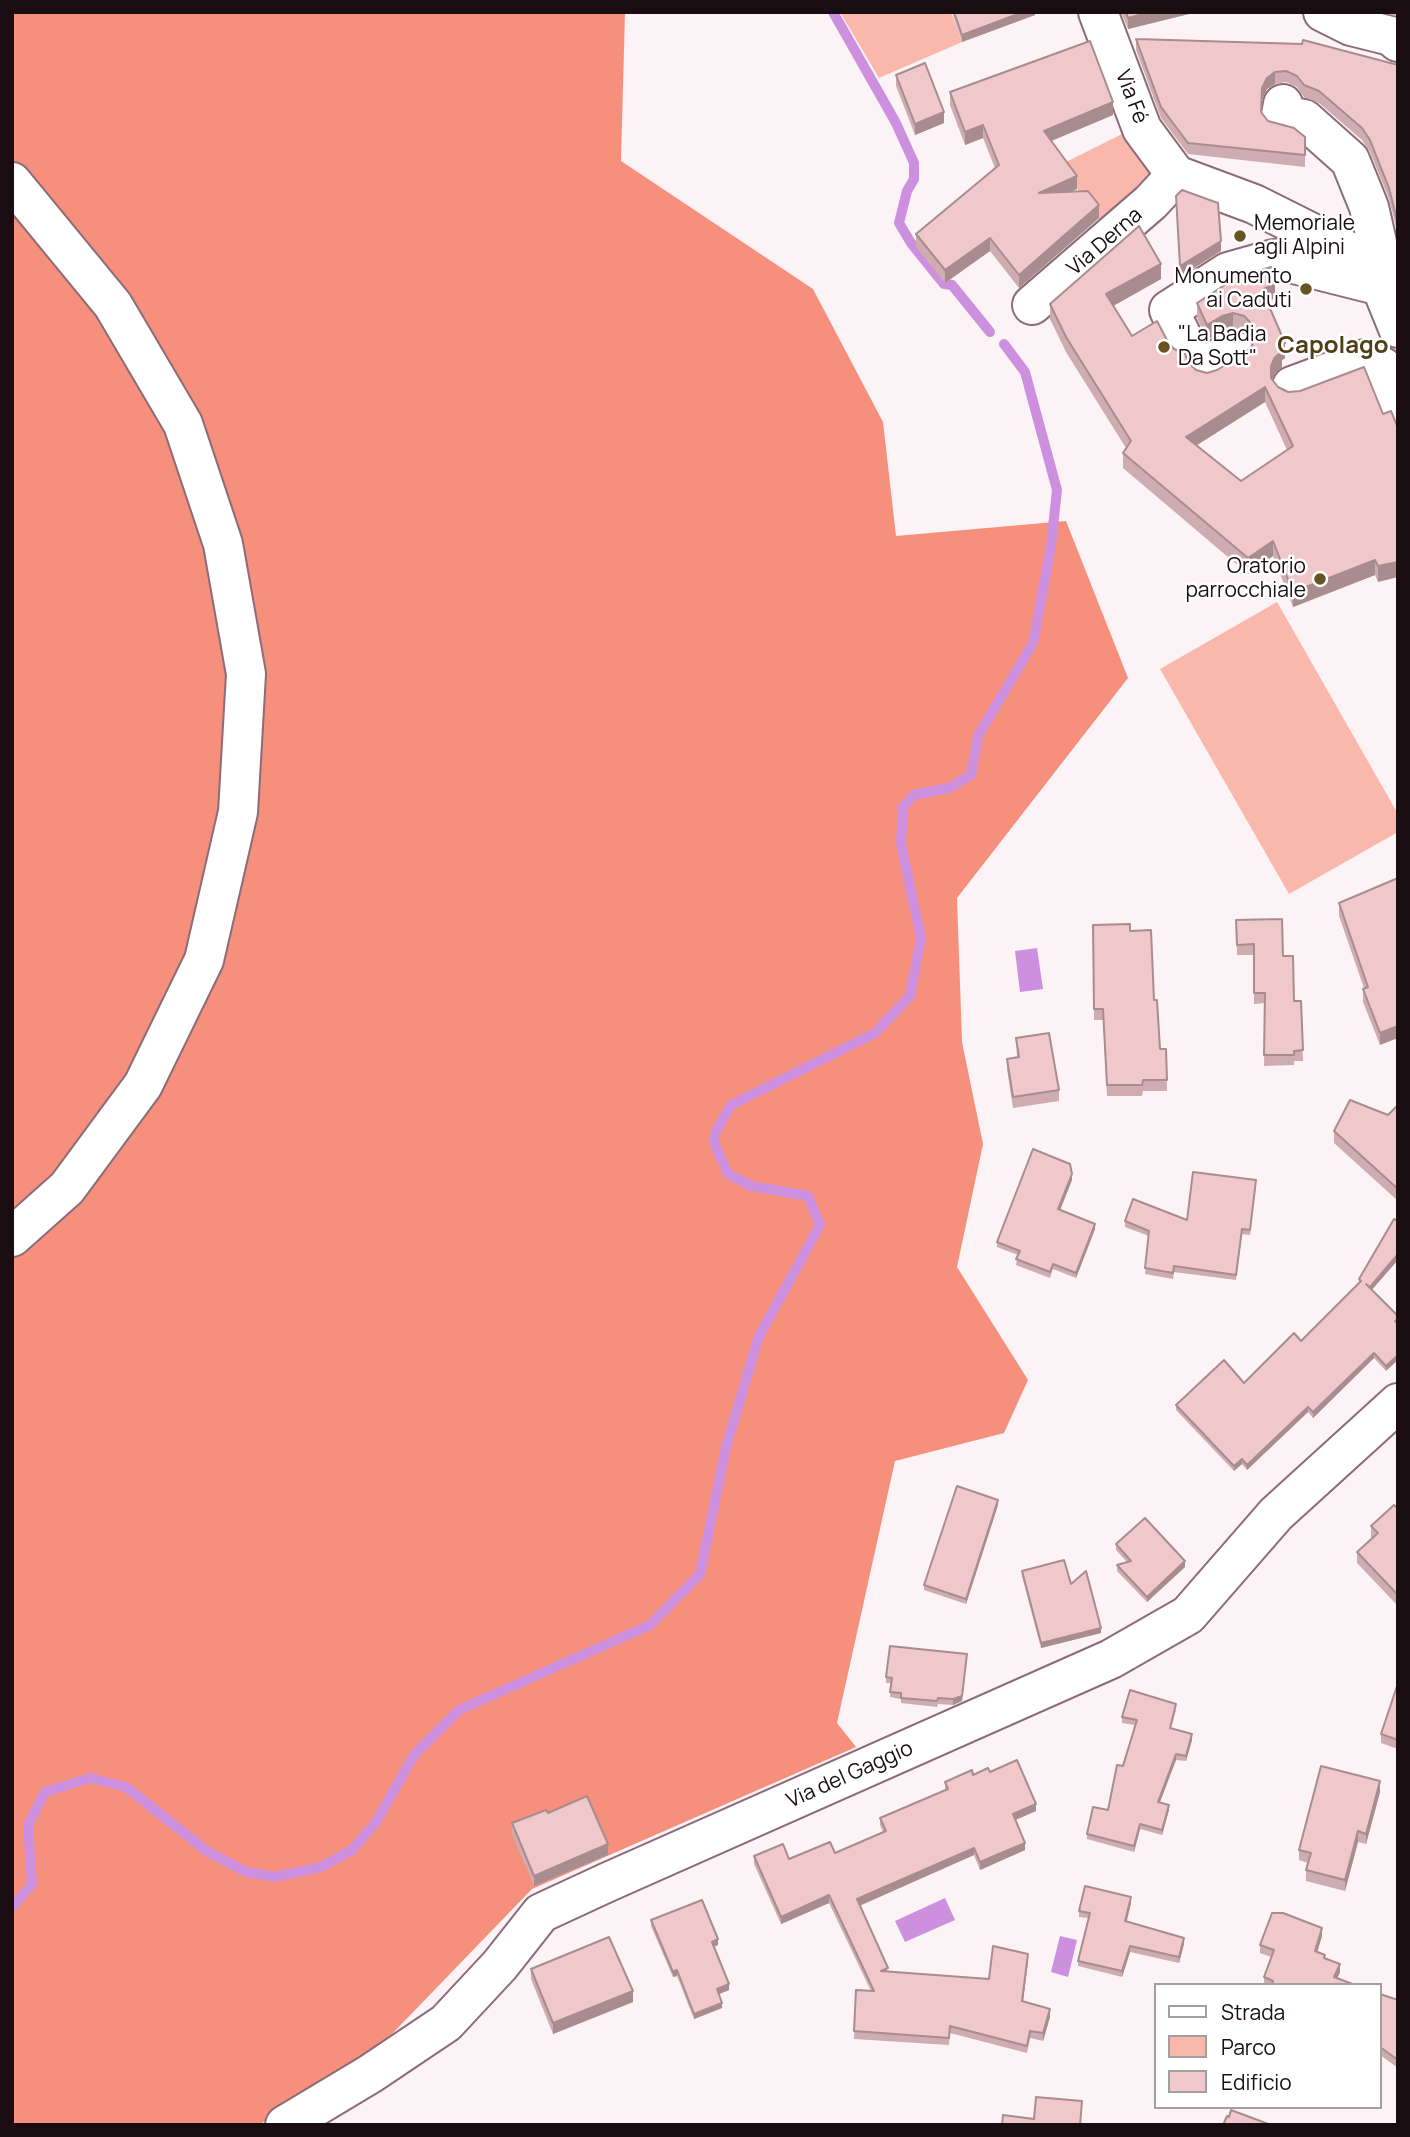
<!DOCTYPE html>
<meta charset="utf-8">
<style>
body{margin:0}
#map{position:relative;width:1410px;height:2137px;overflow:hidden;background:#fbf3f6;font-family:Manrope,sans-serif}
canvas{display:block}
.frame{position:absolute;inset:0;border:14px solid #1a0d12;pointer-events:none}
.legend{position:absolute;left:1154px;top:1983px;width:228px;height:126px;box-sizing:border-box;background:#fff;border:2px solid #a39ea0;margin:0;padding:9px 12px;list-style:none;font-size:21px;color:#1a0d12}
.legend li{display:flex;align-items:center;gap:14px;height:35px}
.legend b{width:35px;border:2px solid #a39ea0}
</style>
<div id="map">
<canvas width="1410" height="2137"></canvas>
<div class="frame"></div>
<ul class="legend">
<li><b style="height:9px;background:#fff"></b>Strada</li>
<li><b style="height:19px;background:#f9b8ab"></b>Parco</li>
<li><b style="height:19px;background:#f0c8cb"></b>Edificio</li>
</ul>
</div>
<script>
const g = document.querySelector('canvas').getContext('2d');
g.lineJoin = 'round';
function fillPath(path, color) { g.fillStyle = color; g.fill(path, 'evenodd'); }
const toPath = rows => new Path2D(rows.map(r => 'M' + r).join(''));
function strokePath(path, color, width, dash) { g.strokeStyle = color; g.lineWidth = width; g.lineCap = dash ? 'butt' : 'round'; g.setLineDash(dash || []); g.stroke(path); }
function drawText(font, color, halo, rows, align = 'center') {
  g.font = font + ' Manrope,sans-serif'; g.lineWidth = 5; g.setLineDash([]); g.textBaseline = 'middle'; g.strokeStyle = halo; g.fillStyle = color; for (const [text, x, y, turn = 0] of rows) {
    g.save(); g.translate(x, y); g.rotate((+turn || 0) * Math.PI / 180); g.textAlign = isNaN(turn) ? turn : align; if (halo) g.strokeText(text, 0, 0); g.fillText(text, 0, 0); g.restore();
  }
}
const green = toPath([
 [840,12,951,12,962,42,879,78],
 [1130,130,1157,176,1109,232,1060,165],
 [1277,602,1398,814,1398,832,1289,894,1160,669]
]);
const forest = toPath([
 [12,12,625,12,621,161,813,289,883,422,896,536,1066,521,1128,678,957,898,962,1042,983,1144,957,1267,1028,1380,1004,1433,895,1461,837,1723,856,1747,532,1889,390,2036,259,2125,12,2125]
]);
const water = toPath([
 [1037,948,1043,989,1020,992,1015,951],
 [945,1898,955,1920,905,1942,895,1921],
 [1060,1936,1077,1940,1068,1977,1051,1972]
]);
const stream = toPath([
 [833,12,896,123,914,163,914,179,907,191,899,223,911,243,944,284,952,285,990,332],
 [12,1907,32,1884,28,1825,45,1792,90,1778,126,1787,208,1852,246,1872,275,1877,321,1867,352,1850,376,1822,414,1755,459,1710,650,1625,700,1574,726,1447,759,1336,820,1225,808,1196,751,1186,728,1174,714,1143,716,1131,731,1105,875,1033,910,996,921,938,901,844,903,807,914,795,949,788,971,775,978,736,1033,643,1051,546,1057,490,1025,372,1004,344]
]);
const minor = toPath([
 [1098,12,1142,129,1176,175],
 [1323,12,1351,26,1391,36,1398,42],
 [1283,104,1281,115,1304,119,1350,160,1369,207,1383,269,1381,286,1398,328],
 [1176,175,1254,204,1394,274],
 [1032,305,1151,202,1176,175],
 [1187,347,1169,310,1228,272,1274,259,1381,286],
 [1206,366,1233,350],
 [1292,386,1365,359,1383,367,1398,404],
 [285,2125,370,2074,446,2023,500,1965,541,1913,608,1882,1111,1659,1188,1615,1276,1514,1398,1403]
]);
const major = toPath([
 [12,182,113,305,183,424,223,544,246,674,238,812,204,960,143,1085,67,1188,12,1237]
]);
const wall = toPath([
 [952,12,1035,12,1035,15,962,42],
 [1121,12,1197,12,1128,29],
 [1382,12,1398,12,1398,17],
 [1136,39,1398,65,1398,235,1389,199,1370,152,1362,140,1319,103,1304,97,1297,87,1286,82,1275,84,1267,89,1262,99,1261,112,1268,121,1305,137,1305,167,1188,154,1161,118,1136,50],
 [896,75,944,123,915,135,896,86],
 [950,92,1113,115,1051,141,1077,189,1071,192,1099,218,1019,288,990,251,945,283,916,247,916,234,995,168,983,138,965,145,950,105],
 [1161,279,1113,306,1132,336,1168,342,1196,370,1207,373,1217,370,1245,353,1252,346,1253,343,1251,338,1244,331,1233,328,1222,331,1207,340,1197,318,1197,303,1275,298,1267,302,1285,358,1282,360,1282,367,1275,373,1272,379,1278,387,1288,392,1383,414,1378,582,1375,575,1293,607,1273,556,1248,574,1123,468,1123,453,1126,448,1066,352,1050,319,1050,304],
 [1265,402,1287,450,1241,481,1197,445],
 [1398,878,1380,1045,1363,1002,1363,989,1364,988,1339,916,1339,903],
 [1236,920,1283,956,1294,1001,1301,1001,1303,1061,1294,1061,1294,1065,1264,1066,1265,1003,1254,1004,1254,955,1237,955],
 [1093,925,1130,931,1154,1000,1160,1049,1166,1049,1167,1091,1143,1091,1142,1096,1107,1096,1103,1020,1094,1020],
 [1016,1038,1059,1090,1059,1101,1013,1108,1007,1069,1007,1059,1017,1057],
 [1398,1105,1398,1201,1334,1143,1334,1131,1388,1115],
 [1072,1180,1060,1210,1095,1229,1076,1278,1053,1269,1050,1278,1016,1265,1018,1255,997,1247,997,1242],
 [1256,1186,1250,1235,1242,1234,1236,1280,1174,1272,1173,1279,1145,1274,1149,1236,1125,1227,1125,1221,1187,1220],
 [1359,1279,1372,1290,1398,1316,1386,1371,1374,1358,1313,1418,1308,1412,1247,1470,1242,1464,1234,1471,1176,1410,1176,1405,1244,1383,1301,1341,1359,1283],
 [998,1505,966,1604,924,1590,924,1585],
 [1398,1509,1398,1606,1357,1563,1357,1552,1372,1538,1371,1537,1371,1526],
 [1116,1544,1185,1567,1147,1602,1117,1571,1117,1565,1127,1562,1116,1550],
 [1022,1571,1071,1584,1101,1633,1041,1648,1022,1576],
 [967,1659,962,1701,953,1705,938,1704,937,1707,901,1703,901,1699,890,1697,891,1683,886,1683,886,1677],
 [1398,1683,1398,1749,1381,1743,1381,1734],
 [1176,1710,1171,1728,1192,1740,1186,1761,1176,1760,1160,1802,1169,1810,1162,1835,1140,1829,1134,1852,1087,1839,1087,1834,1108,1810,1135,1725,1122,1723,1122,1717],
 [990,1772,1036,1811,1015,1820,1025,1850,980,1870,974,1855,860,1905,888,1972,989,1979,1028,1961,1023,2002,1050,2017,1043,2041,1030,2038,1027,2053,950,2033,949,2045,854,2039,856,1990,871,1991,829,1903,781,1924,754,1864,754,1856,789,1859,835,1853,883,1832,880,1825,880,1818,945,1790,945,1782,973,1775],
 [1380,1792,1366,1844,1358,1842,1345,1891,1306,1881,1306,1870,1308,1863,1299,1860,1299,1850],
 [548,1813,608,1855,534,1886,512,1834,512,1823],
 [1131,1903,1127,1921,1184,1944,1179,1963,1130,1952,1122,1977,1078,1966,1078,1961,1088,1918,1079,1917,1079,1911],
 [651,1920,718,1945,714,1947,729,1990,719,1994,722,2008,694,2019,677,1976,673,1977,651,1926],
 [1322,1936,1317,1952,1340,1972,1337,1978,1355,1985,1264,1985,1264,1977,1271,1957,1260,1953,1260,1945],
 [531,1969,633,2002,553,2034,531,1979],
 [1380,1994,1398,2000,1398,2068,1380,2055]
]);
const shadedWall = toPath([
 [1023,12,1035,12,1035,15,962,42,962,35],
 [1150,12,1197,12,1128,29,1128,18],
 [1275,72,1275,84,1267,89,1262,99,1262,88,1267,78],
 [1113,102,1113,115,1044,144,1044,131],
 [944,112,944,123,915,135,915,124],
 [983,125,983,138,965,145,965,132],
 [1077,176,1077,189,1039,206,1039,193],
 [1099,205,1099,218,1019,288,1019,275],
 [990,238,990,251,945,283,945,270],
 [1221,241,1221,251,1180,277,1180,266],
 [1161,264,1161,279,1106,310,1106,294],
 [1275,283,1275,298,1262,305,1262,290],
 [1233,313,1233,328,1222,331,1207,340,1207,325,1222,316],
 [1285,343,1285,358,1282,360,1282,367,1275,373,1271,382,1271,366,1279,346],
 [1265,387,1265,402,1186,452,1186,437],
 [1273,541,1273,556,1248,574,1248,558],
 [1375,560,1375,575,1293,607,1293,592],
 [1398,562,1398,577,1378,582,1378,566],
 [1398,1026,1398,1038,1380,1045,1380,1033],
 [1072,1174,1072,1180,1058,1215,1058,1209],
 [1095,1224,1095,1229,1076,1278,1076,1273],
 [1398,1254,1398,1260,1370,1292,1370,1287],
 [1374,1353,1374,1358,1313,1418,1313,1412],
 [1398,1355,1398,1360,1386,1371,1386,1366],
 [1308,1407,1308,1412,1247,1470,1247,1465],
 [1242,1459,1242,1464,1234,1471,1234,1466],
 [998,1500,998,1505,966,1604,966,1599],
 [1185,1561,1185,1567,1147,1602,1147,1597],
 [1101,1628,1101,1633,1041,1648,1041,1643],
 [967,1654,962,1701,953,1705,953,1699],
 [1192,1734,1192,1740,1186,1761,1186,1756],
 [1176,1754,1176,1760,1158,1807,1158,1802],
 [1380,1781,1380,1792,1366,1844,1366,1834],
 [1036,1804,1036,1811,1013,1821,1013,1814],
 [1169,1805,1169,1810,1162,1835,1162,1830],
 [1140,1824,1140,1829,1134,1852,1134,1846],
 [1358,1831,1358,1842,1345,1891,1345,1880],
 [1025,1843,1025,1850,980,1870,980,1862],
 [608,1844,608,1855,534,1886,534,1876],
 [974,1848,974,1855,857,1907,857,1899],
 [829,1895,829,1903,781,1924,781,1917],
 [1131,1897,1131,1903,1125,1927,1125,1921],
 [1322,1928,1322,1936,1315,1959,1315,1951],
 [1184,1938,1184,1944,1179,1963,1179,1957],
 [718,1939,718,1945,712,1947,712,1942],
 [1130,1946,1130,1952,1122,1977,1122,1971],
 [1028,1954,1028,1961,1022,2009,1022,2001],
 [1340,1964,1340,1972,1334,1985,1334,1977],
 [677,1970,677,1976,673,1977,673,1972],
 [729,1984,729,1990,717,1995,717,1989],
 [633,1991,633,2002,553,2034,553,2023],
 [722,2003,722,2008,694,2019,694,2014],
 [1050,2009,1050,2017,1043,2041,1043,2033]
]);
const building = toPath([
 [954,12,1023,12,962,35,954,12],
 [1126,12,1150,12,1128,18,1126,12],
 [1136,39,1302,44,1303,40,1398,65,1398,224,1389,188,1370,140,1362,128,1319,91,1304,85,1297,76,1286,71,1275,72,1267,78,1262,88,1261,112,1268,121,1294,128,1305,137,1305,155,1188,143,1161,107,1136,39],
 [1090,41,1113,102,1044,131,1077,176,1039,193,1088,191,1099,205,1019,275,990,238,945,270,916,234,999,165,983,125,965,132,950,92,1090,41],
 [925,63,944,112,915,124,896,75,925,63],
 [1182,190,1218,203,1221,241,1180,266,1176,196,1182,190],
 [1139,226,1161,264,1106,294,1132,336,1157,321,1168,342,1174,349,1185,353,1188,362,1196,370,1207,373,1217,370,1245,353,1252,346,1255,335,1251,323,1244,316,1233,313,1222,316,1207,325,1197,303,1237,277,1271,267,1275,283,1262,290,1285,343,1279,346,1282,352,1275,357,1271,366,1271,378,1278,387,1288,392,1300,391,1364,367,1383,414,1391,411,1398,428,1398,562,1378,566,1375,560,1293,592,1273,541,1248,558,1123,453,1131,441,1066,337,1050,304,1139,226],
 [1265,387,1293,446,1241,481,1186,437,1265,387],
 [1398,878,1398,1026,1380,1033,1363,989,1368,987,1339,903,1398,878],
 [1282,919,1283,956,1293,956,1294,1001,1301,1001,1303,1050,1294,1051,1294,1055,1264,1055,1265,993,1254,993,1254,944,1237,945,1236,920,1282,919],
 [1130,924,1130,931,1151,930,1154,1000,1157,1000,1160,1049,1166,1049,1167,1080,1143,1080,1142,1085,1107,1085,1103,1009,1094,1009,1093,925,1130,924],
 [1049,1033,1059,1090,1013,1097,1007,1059,1019,1057,1016,1038,1049,1033],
 [1350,1100,1388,1115,1398,1105,1398,1189,1334,1131,1350,1100],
 [1033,1149,1070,1164,1072,1174,1058,1209,1095,1224,1076,1273,1053,1264,1050,1272,1016,1259,1020,1251,997,1242,1033,1149],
 [1193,1172,1256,1180,1250,1230,1242,1229,1236,1275,1174,1266,1173,1273,1145,1268,1149,1231,1125,1221,1133,1199,1187,1220,1193,1172],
 [1394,1219,1398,1221,1398,1254,1370,1287,1366,1284,1398,1316,1398,1319,1395,1321,1398,1324,1398,1355,1386,1366,1374,1353,1313,1412,1308,1407,1247,1465,1242,1459,1234,1466,1176,1405,1224,1360,1244,1383,1294,1333,1301,1341,1361,1281,1359,1279,1394,1219],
 [957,1486,998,1500,966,1599,924,1585,957,1486],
 [1394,1505,1398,1509,1398,1595,1357,1552,1378,1533,1371,1526,1394,1505],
 [1145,1518,1185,1561,1147,1597,1117,1565,1131,1561,1116,1544,1145,1518],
 [1064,1560,1071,1584,1086,1571,1101,1628,1041,1643,1022,1571,1064,1560],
 [890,1646,967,1654,962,1696,953,1699,938,1698,937,1701,901,1698,901,1693,890,1692,892,1678,886,1677,890,1646],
 [1398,1683,1398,1740,1381,1734,1398,1683],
 [1130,1690,1176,1704,1170,1728,1192,1734,1186,1756,1176,1754,1158,1802,1169,1805,1162,1830,1140,1824,1134,1846,1087,1834,1093,1807,1108,1810,1117,1765,1123,1766,1137,1720,1122,1717,1130,1690],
 [1017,1760,1036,1804,1013,1814,1025,1843,980,1862,974,1848,857,1899,888,1968,881,1971,989,1979,993,1946,1028,1954,1022,2001,1050,2009,1043,2033,1030,2031,1027,2046,950,2026,949,2038,854,2031,856,1990,874,1991,829,1895,781,1917,754,1856,783,1844,789,1859,830,1842,835,1853,886,1831,880,1818,948,1789,945,1782,972,1770,973,1775,988,1768,990,1772,1017,1760],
 [1321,1766,1380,1781,1366,1834,1358,1831,1345,1880,1306,1870,1311,1853,1299,1850,1321,1766],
 [587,1796,608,1844,534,1876,512,1823,546,1810,548,1813,587,1796],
 [1085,1886,1131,1897,1125,1921,1184,1938,1179,1957,1130,1946,1122,1971,1078,1961,1090,1913,1079,1911,1085,1886],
 [702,1900,718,1939,712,1942,729,1984,717,1989,722,2003,694,2014,677,1970,673,1972,651,1920,702,1900],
 [1272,1913,1283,1913,1322,1928,1315,1951,1325,1955,1324,1958,1340,1964,1334,1977,1355,1985,1272,1985,1273,1981,1264,1977,1274,1950,1260,1945,1272,1913],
 [609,1937,633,1991,553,2023,531,1969,609,1937],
 [1380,1994,1398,2000,1398,2060,1380,2047,1380,1994],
 [1036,2097,1082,2101,1080,2125,1002,2125,1003,2115,1034,2119,1036,2097],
 [1231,2110,1271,2125,1223,2125,1227,2116,1229,2117,1231,2110]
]);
const markers = [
 [1240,236,7,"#685322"],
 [1306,289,7,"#685322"],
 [1164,347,7,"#685322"],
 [1320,579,7,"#685322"]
];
const streetNames = [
 ["Via Fé",1131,97,69],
 ["Via Derna",1105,242,-41],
 ["Via del Gaggio",850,1775,-24]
];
const poiNames = [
 ["Memoriale",1254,224],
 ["agli Alpini",1254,248],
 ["Monumento",1292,277,"right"],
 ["ai Caduti",1292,301,"right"],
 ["\"La Badia",1178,335],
 ["Da Sott\"",1178,359],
 ["Oratorio",1306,567,"right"],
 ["parrocchiale",1306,591,"right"]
];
const quarterNames = [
 ["Capolago",1333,346]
];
fillPath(green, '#f9b8ab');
fillPath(forest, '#f6907d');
fillPath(water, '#cd90df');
strokePath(stream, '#cd90df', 10);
strokePath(minor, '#8d6b78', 42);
strokePath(major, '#8d6b78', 42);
strokePath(minor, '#fff', 38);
strokePath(major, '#fff', 38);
fillPath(wall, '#ceacaf');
fillPath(shadedWall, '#a88c8e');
fillPath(building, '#f0c8cb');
strokePath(building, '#a88c8e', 2);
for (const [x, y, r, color] of markers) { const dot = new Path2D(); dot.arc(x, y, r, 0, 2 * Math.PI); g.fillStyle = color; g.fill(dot); strokePath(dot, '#fff', 2.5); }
drawText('21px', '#1a0d12', '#fff', streetNames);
drawText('21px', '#1a0d12', '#fff', poiNames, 'left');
drawText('bold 24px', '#503f18', '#fff', quarterNames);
</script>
